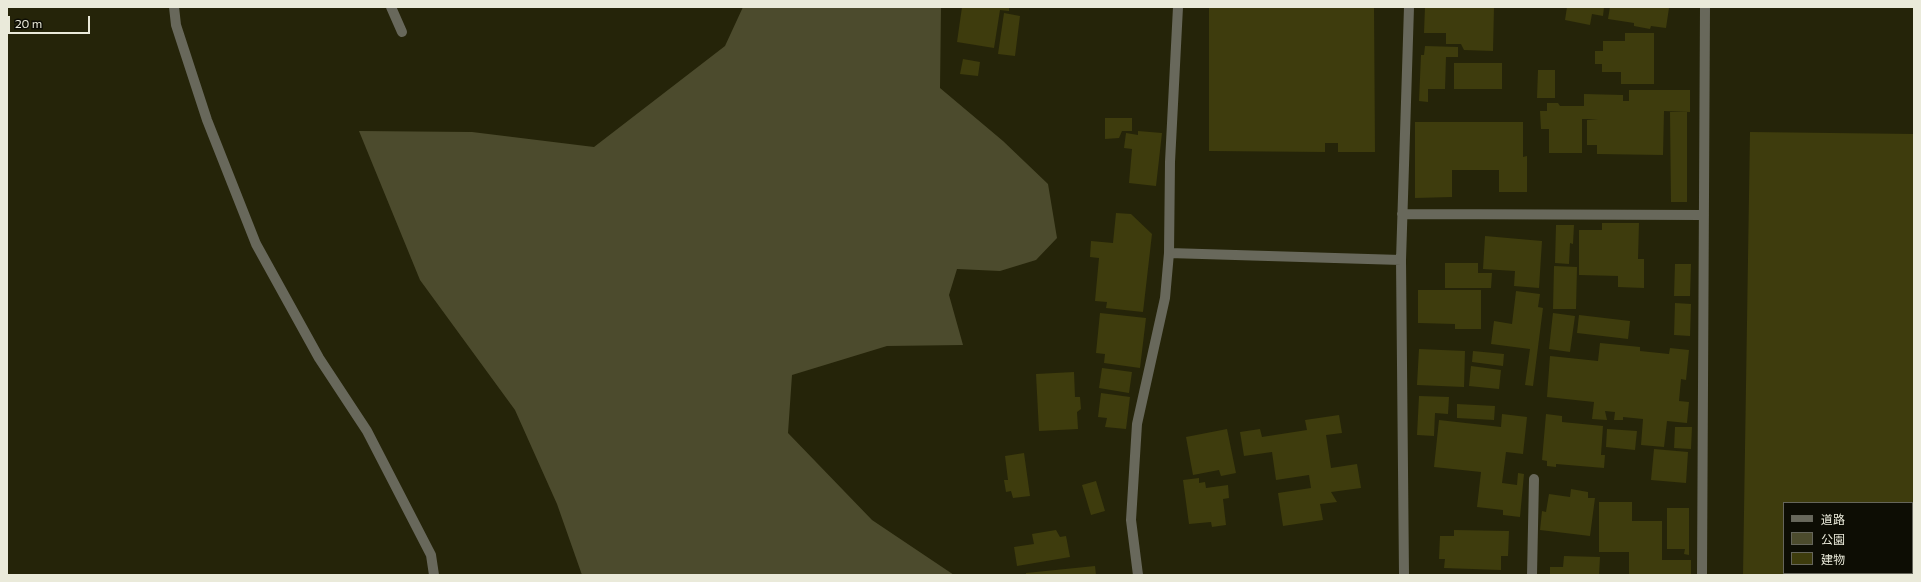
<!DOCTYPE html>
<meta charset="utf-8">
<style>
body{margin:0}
#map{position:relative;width:1921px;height:582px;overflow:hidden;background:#252409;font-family:Commissioner,"Noto Sans JP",sans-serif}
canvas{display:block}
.frame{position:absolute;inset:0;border:8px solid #eaeada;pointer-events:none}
.legend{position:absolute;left:1783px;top:502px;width:130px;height:72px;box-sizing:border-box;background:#0d0d04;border:1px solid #65655a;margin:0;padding:5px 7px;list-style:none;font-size:12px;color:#eaeada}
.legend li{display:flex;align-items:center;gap:8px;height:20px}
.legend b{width:20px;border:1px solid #65655a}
.scale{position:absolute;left:8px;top:16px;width:82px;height:18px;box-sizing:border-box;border:2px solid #eaeada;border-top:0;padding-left:5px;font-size:12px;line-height:14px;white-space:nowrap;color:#eaeada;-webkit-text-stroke:3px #0d0d04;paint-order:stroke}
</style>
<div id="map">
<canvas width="1921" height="582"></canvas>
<div class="frame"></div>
<ul class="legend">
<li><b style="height:5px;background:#68685b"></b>道路</li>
<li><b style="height:11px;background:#4c4b2d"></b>公園</li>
<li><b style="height:11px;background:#3e3c0d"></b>建物</li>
</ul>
<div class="scale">20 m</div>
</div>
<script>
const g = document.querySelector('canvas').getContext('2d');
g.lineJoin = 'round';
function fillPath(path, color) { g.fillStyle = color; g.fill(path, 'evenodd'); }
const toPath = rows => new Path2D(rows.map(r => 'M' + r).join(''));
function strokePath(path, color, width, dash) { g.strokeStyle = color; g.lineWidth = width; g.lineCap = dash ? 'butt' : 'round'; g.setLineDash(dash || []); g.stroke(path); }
const green = toPath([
 [743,7,941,7,940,88,1003,141,1048,184,1057,238,1036,260,1000,271,957,269,949,295,963,345,887,346,792,375,788,433,872,520,954,575,582,575,557,504,515,410,420,280,359,131,472,132,594,147,725,46]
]);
const building = toPath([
 [962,7,1009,7,1009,11,1000,10,994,48,957,42],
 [1209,7,1374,7,1375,152,1338,152,1338,143,1325,143,1325,152,1209,151],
 [1425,7,1494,7,1493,51,1464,50,1461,44,1446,44,1446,33,1424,33],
 [1567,7,1604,7,1603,16,1592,14,1590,25,1565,20],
 [1610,7,1669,8,1666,28,1651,26,1650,29,1634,26,1634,23,1608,19],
 [1004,13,1020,16,1015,56,998,54],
 [1625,33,1654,33,1654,84,1621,84,1621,72,1602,72,1602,64,1595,64,1595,51,1603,51,1603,41,1625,41],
 [1425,46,1458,47,1458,57,1446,57,1445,89,1428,89,1428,102,1419,101,1421,55,1424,55],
 [963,59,980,62,978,76,960,74],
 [1454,63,1502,63,1502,89,1454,89],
 [1538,70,1555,70,1555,98,1537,98],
 [1629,90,1690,90,1690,112,1664,111,1663,155,1597,154,1597,145,1587,145,1587,120,1598,119,1582,119,1582,153,1549,153,1549,129,1541,129,1540,111,1547,111,1547,103,1558,103,1560,106,1584,106,1584,94,1623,95,1623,101,1629,101],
 [1670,112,1687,112,1687,202,1671,202],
 [1105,118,1132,118,1132,131,1122,131,1119,138,1105,139],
 [1415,122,1523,122,1523,157,1527,156,1527,192,1499,192,1499,170,1452,170,1452,197,1415,198],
 [1138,131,1162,133,1156,186,1129,183,1132,149,1124,148,1126,133,1138,135],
 [1750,132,1914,134,1914,575,1743,575],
 [1784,503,1912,503,1912,573,1784,573],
 [1116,213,1131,214,1152,234,1143,312,1106,308,1107,302,1095,301,1099,258,1090,257,1091,241,1113,243],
 [1602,223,1639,223,1638,259,1644,259,1644,288,1618,287,1618,276,1579,275,1579,230,1602,230],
 [1556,225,1574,225,1573,244,1570,243,1569,264,1555,263],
 [1485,236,1542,241,1539,288,1514,286,1515,271,1483,269],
 [1445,263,1478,263,1478,273,1492,273,1491,288,1445,288],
 [1675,264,1691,264,1690,296,1674,296],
 [1554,266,1577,267,1576,309,1553,309],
 [1418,290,1481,290,1481,329,1455,329,1455,324,1418,323],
 [1516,291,1540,294,1538,307,1543,308,1533,386,1525,385,1530,349,1491,344,1494,321,1512,324],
 [1675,303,1691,304,1690,336,1674,335],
 [1100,313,1146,318,1140,368,1104,363,1105,354,1096,353],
 [1553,313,1575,316,1570,352,1549,349],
 [1579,315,1630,321,1628,339,1577,333],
 [1600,343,1640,347,1640,351,1669,354,1670,348,1689,350,1686,380,1681,379,1679,401,1689,402,1687,423,1667,421,1664,447,1641,445,1643,419,1623,417,1623,420,1614,420,1615,412,1605,411,1607,420,1592,419,1594,402,1547,397,1550,356,1598,361],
 [1419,349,1465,351,1464,387,1417,385],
 [1473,351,1504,354,1503,366,1472,362],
 [1471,366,1501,370,1499,389,1469,386],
 [1102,368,1132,372,1129,393,1099,388],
 [1074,372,1075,397,1080,397,1081,409,1077,412,1078,429,1039,431,1036,374],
 [1101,393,1130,397,1126,429,1105,427,1107,418,1098,417],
 [1419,396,1449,397,1448,414,1435,413,1434,436,1417,435],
 [1457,404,1495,406,1494,420,1457,418],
 [1502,414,1527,417,1523,454,1506,452,1502,483,1517,485,1518,473,1524,474,1520,517,1503,515,1503,510,1477,507,1481,472,1434,467,1439,420,1501,427],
 [1546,414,1562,416,1562,422,1603,426,1601,455,1605,455,1604,468,1556,464,1556,467,1547,466,1547,461,1542,460],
 [1339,415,1342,433,1326,435,1331,468,1357,464,1361,488,1331,492,1337,502,1320,504,1323,520,1283,526,1278,493,1311,488,1309,475,1276,480,1272,452,1244,456,1240,432,1260,429,1262,437,1307,430,1305,420],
 [1675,427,1692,427,1691,449,1674,448],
 [1227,429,1236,473,1221,476,1219,470,1193,475,1186,437],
 [1607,429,1637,431,1635,450,1606,447],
 [1654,449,1688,452,1686,483,1651,480],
 [1024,453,1030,496,1013,498,1011,491,1006,492,1004,480,1008,480,1005,456],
 [1199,478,1199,483,1205,482,1206,488,1228,485,1229,498,1223,499,1226,525,1212,527,1211,522,1189,524,1183,480],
 [1096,481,1105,511,1091,515,1082,485],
 [1571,489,1588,492,1588,498,1595,498,1590,536,1540,530,1542,511,1546,512,1549,494,1570,497],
 [1599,502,1632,502,1632,521,1662,521,1662,560,1691,560,1691,575,1629,575,1629,552,1599,552],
 [1667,508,1689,508,1689,555,1684,554,1685,549,1667,549],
 [1056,530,1060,537,1066,536,1070,557,1017,566,1014,547,1034,544,1032,534],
 [1454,530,1509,531,1508,556,1501,556,1501,570,1444,568,1445,559,1439,559,1440,536,1454,536],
 [1564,556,1600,557,1599,575,1550,575,1550,567,1563,567],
 [1095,566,1096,575,1026,575,1026,573]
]);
const street = toPath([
 [174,7,176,25,207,120,256,244,319,358,367,431,431,555,434,575],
 [391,7,402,32],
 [1402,214,1704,215],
 [1169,253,1401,260],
 [1138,575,1131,520,1137,424,1165,298,1169,253,1170,162,1178,7],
 [1404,575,1401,260,1409,7],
 [1532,575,1534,479],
 [1702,575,1705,7]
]);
fillPath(green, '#4c4b2d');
fillPath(building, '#3e3c0d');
strokePath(street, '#68685b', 10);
</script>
